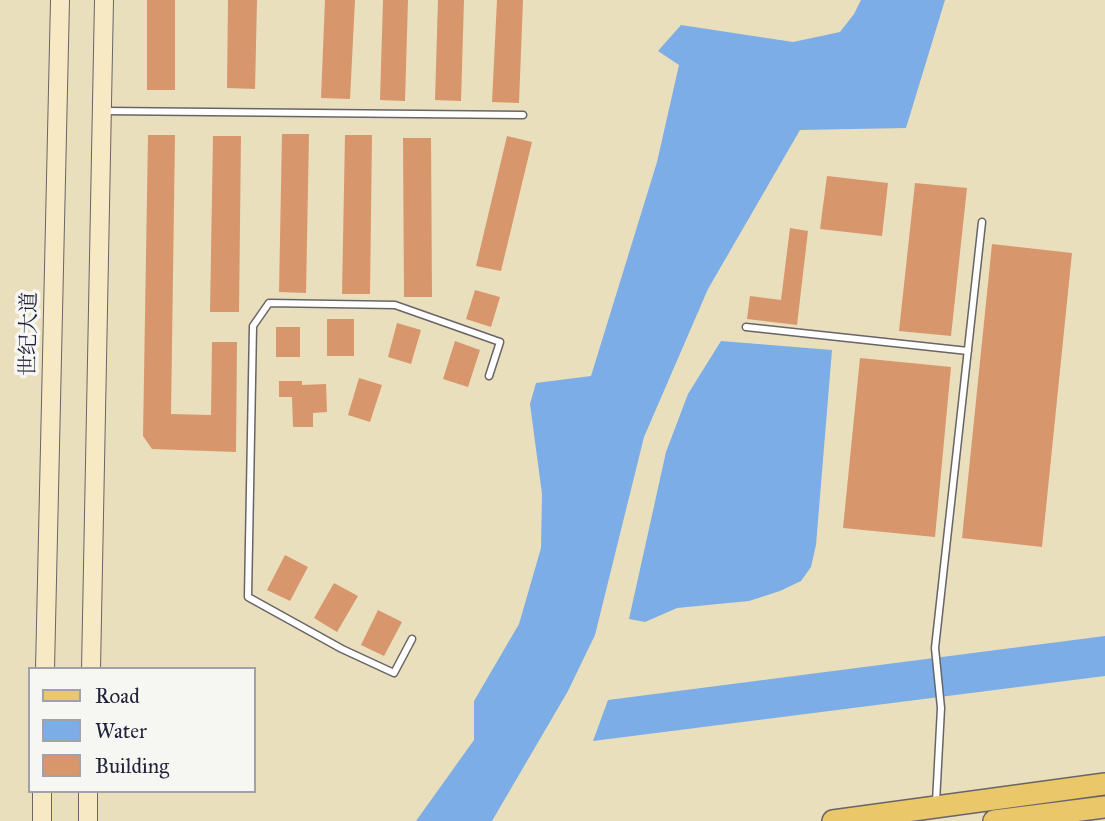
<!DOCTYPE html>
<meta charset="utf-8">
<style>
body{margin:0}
#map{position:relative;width:1105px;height:821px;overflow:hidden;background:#e9dfbc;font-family:"IM FELL Great Primer",serif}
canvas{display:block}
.legend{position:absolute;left:28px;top:667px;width:228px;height:126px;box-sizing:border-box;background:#f6f6f2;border:2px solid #a1a1a9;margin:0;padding:9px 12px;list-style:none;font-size:21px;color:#22223b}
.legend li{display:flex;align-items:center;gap:14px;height:35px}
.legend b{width:35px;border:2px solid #a1a1a9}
</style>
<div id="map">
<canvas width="1105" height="821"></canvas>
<ul class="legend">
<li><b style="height:9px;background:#eac769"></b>Road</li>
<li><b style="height:19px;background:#7cade7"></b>Water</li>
<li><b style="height:19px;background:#d8966d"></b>Building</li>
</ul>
</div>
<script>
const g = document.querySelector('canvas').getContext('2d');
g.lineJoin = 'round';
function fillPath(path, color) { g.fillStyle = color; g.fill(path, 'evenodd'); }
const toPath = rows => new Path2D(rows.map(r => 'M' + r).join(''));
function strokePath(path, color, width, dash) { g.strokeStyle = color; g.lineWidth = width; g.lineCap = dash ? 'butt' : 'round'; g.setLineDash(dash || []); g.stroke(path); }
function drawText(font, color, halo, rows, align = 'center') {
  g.font = font + ' "IM FELL Great Primer","Noto Serif SC",serif'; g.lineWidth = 7; g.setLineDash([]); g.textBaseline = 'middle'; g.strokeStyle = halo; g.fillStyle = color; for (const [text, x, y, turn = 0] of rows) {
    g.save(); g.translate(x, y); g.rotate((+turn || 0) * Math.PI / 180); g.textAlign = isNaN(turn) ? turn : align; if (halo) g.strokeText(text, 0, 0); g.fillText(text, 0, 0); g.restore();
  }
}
const water = toPath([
 [861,0,945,0,906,128,800,130,708,289,644,437,595,635,568,691,492,821,416,821,474,740,474,701,519,624,541,548,542,494,530,404,536,383,591,376,657,162,679,65,658,51,681,25,793,42,840,32,854,14],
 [721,341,832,350,816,545,811,567,801,581,780,591,749,601,677,608,645,622,629,619,666,452,688,394],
 [1105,636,1105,676,593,741,608,700]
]);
const building = toPath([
 [147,0,175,0,175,90,147,90],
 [228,0,257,0,255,89,227,88],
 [325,0,355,0,350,99,321,98],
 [383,0,408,0,405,101,380,100],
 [438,0,464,0,461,101,435,100],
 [497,0,523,0,519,103,492,102],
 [282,134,309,134,306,293,279,292],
 [148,135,175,135,171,414,211,415,212,342,237,342,236,452,152,449,143,436],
 [345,135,372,135,370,294,342,294],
 [213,136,241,136,239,312,210,312],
 [507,136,532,142,501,271,476,266],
 [403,138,431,138,432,297,404,297],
 [827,176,888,183,882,236,820,229],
 [915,183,967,188,951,336,899,331],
 [790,228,808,231,797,325,747,319,750,296,781,300],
 [992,244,1072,253,1042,547,962,538],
 [475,290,500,297,491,327,466,319],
 [327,319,354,319,354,356,327,356],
 [397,323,421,330,411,364,388,357],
 [276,327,300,327,300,357,276,357],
 [455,341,480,350,468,387,443,379],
 [860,358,951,367,935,537,843,528],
 [359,378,382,385,370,422,348,415],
 [279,381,302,381,302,385,326,384,327,412,313,413,313,427,293,427,292,397,279,397],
 [285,555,308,567,290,601,267,590],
 [334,583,358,596,337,632,314,618],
 [378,610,402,622,384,656,361,645]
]);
const service = toPath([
 [105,111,523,115],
 [746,327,968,351],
 [412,639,394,673,342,649,248,597,253,326,269,303,395,305,500,342,489,376],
 [936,802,941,708,935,648,982,222]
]);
const secondary = toPath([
 [45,669,60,0],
 [91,669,104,0],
 [42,821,42,791],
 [88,821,88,791]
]);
const primary = toPath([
 [833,821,1105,784],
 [994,821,1105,807]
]);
const streetNames = [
 ["世纪大道",30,334,-89]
];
fillPath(water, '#7cade7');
fillPath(building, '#d8966d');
strokePath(service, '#686468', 9);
strokePath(secondary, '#686468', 20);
strokePath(primary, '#686468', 24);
strokePath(service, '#fff', 6);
strokePath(secondary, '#f7e9c3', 18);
strokePath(primary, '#eac769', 21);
drawText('21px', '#22223b', '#f6f6f2', streetNames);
</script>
